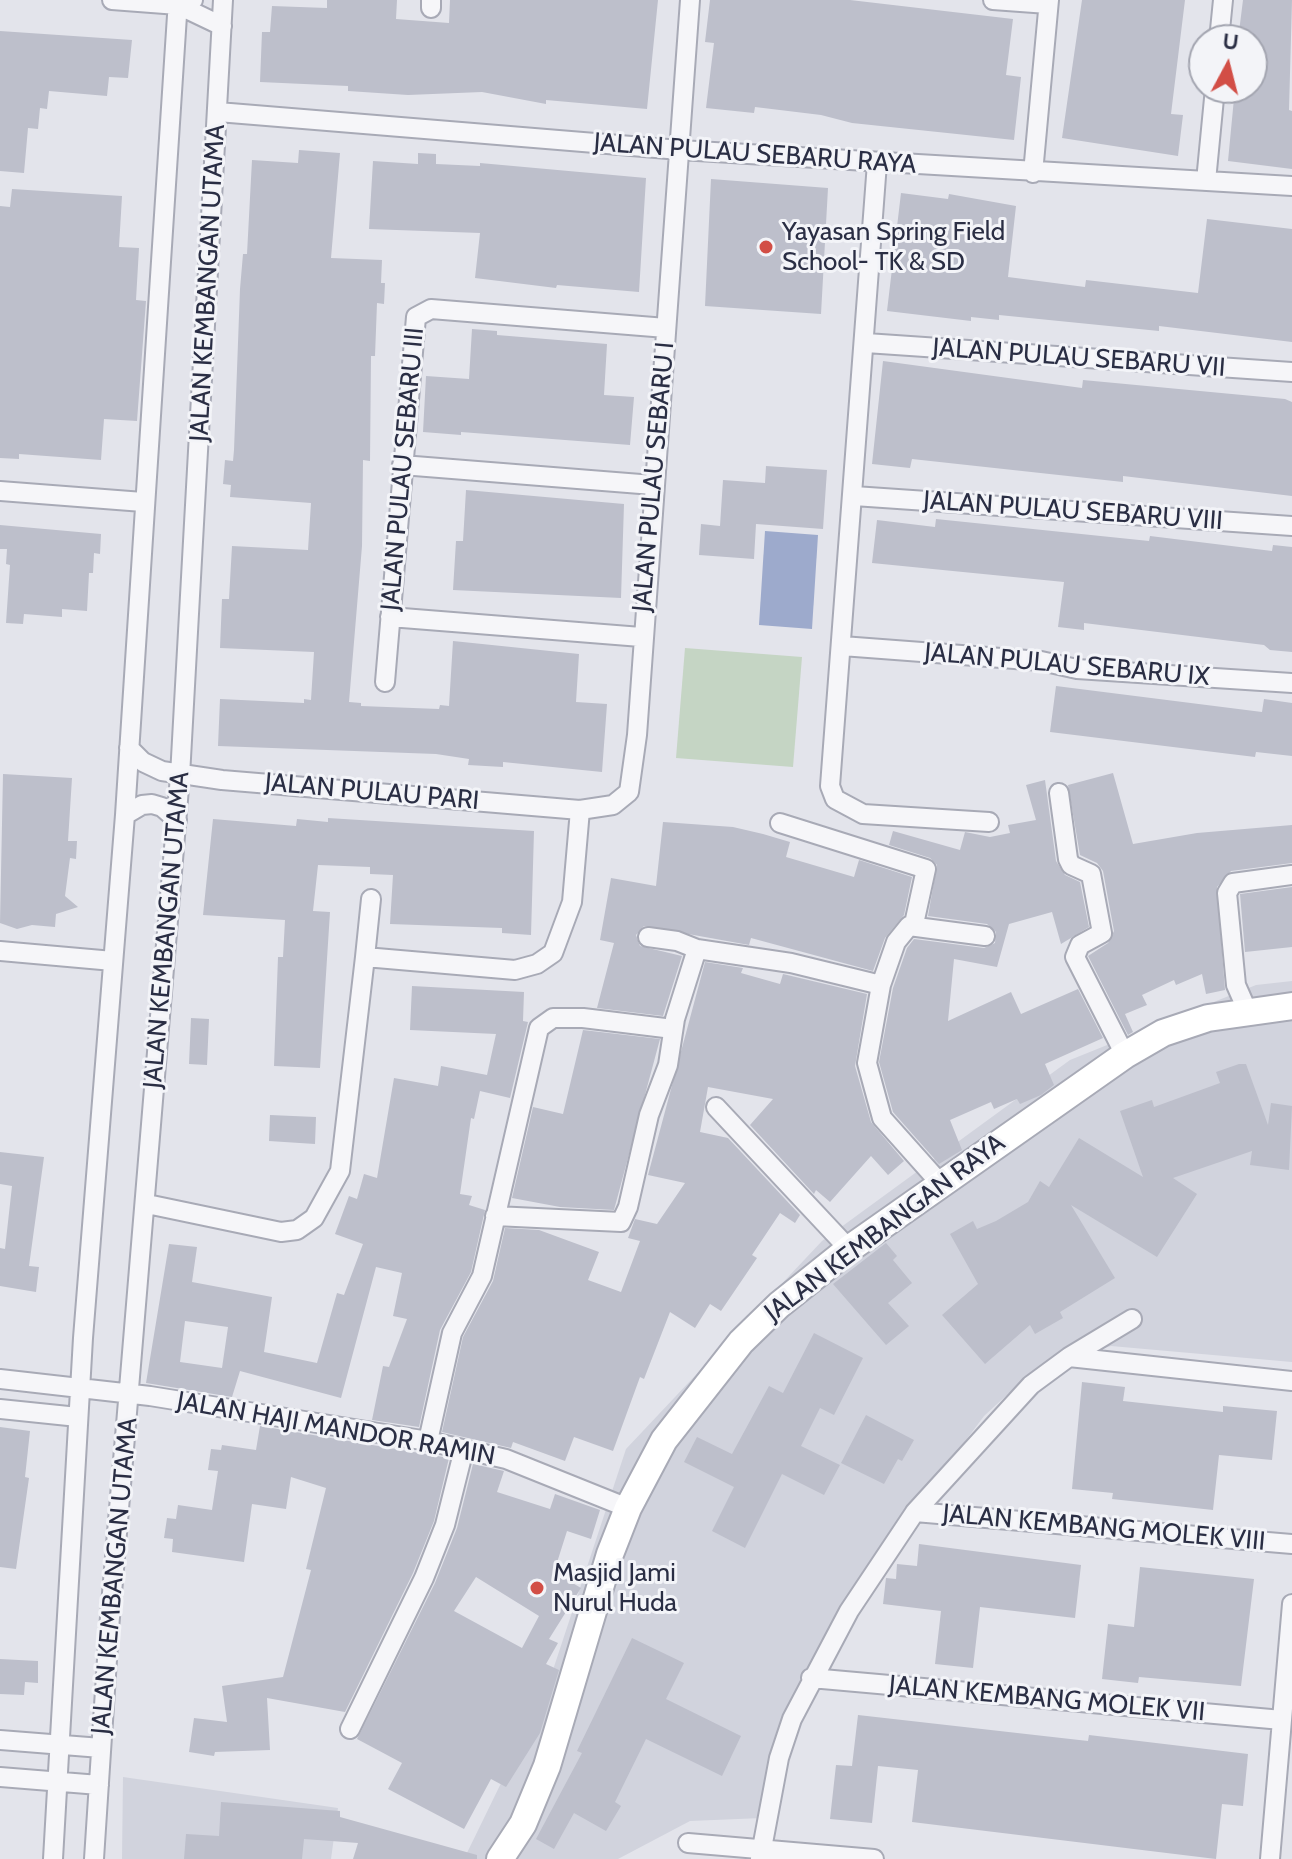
<!DOCTYPE html>
<style>
body{margin:0}
#map{position:relative;width:1292px;height:1859px;overflow:hidden;background:#e3e4eb;font-family:Cabin,sans-serif}
canvas{display:block}
.north{position:absolute;left:1188px;top:24px;width:80px;height:80px;box-sizing:border-box;background:#f3f4f8;border:2px solid #a3a5b0;border-radius:50%;rotate:7deg;font-size:22px;font-weight:700;line-height:32px;text-align:center;color:#2a2e44}
.north::after{content:'';display:block;margin:auto;width:28px;height:36px;background:#d24e46;clip-path:polygon(50% 0,100% 100%,50% 72%,0 100%)}
</style>
<div id="map">
<canvas width="1292" height="1859"></canvas>
<div class="north">U</div>
</div>
<script>
const g = document.querySelector('canvas').getContext('2d');
g.lineJoin = 'round';
function fillPath(path, color) { g.fillStyle = color; g.fill(path, 'evenodd'); }
const toPath = rows => new Path2D(rows.map(r => 'M' + r).join(''));
function strokePath(path, color, width, dash) { g.strokeStyle = color; g.lineWidth = width; g.lineCap = dash ? 'butt' : 'round'; g.setLineDash(dash || []); g.stroke(path); }
function drawText(font, color, halo, rows, align = 'center') {
  g.font = font + ' Cabin,sans-serif'; g.lineWidth = 6; g.setLineDash([]); g.textBaseline = 'middle'; g.strokeStyle = halo; g.fillStyle = color; for (const [text, x, y, turn = 0] of rows) {
    g.save(); g.translate(x, y); g.rotate((+turn || 0) * Math.PI / 180); g.textAlign = isNaN(turn) ? turn : align; if (halo) g.strokeText(text, 0, 0); g.fillText(text, 0, 0); g.restore();
  }
}
const built = toPath([
 [1292,981,1292,1362,1111,1346,1035,1369,984,1416,845,1602,762,1818,690,1821,618,1859,464,1859,546,1691,626,1449,822,1241,1070,1060,1256,985],
 [123,1777,338,1808,331,1859,122,1859]
]);
const green = toPath([
 [685,648,802,657,793,767,676,758]
]);
const water = toPath([
 [765,531,818,535,812,629,759,625]
]);
const building = toPath([
 [327,0,397,0,396,19,449,23,450,0,658,0,647,109,546,100,546,104,482,92,408,95,348,91,348,86,260,82,262,32,270,32,272,6,327,8],
 [710,0,850,0,1013,19,1006,75,1021,77,1014,140,852,123,821,115,755,107,754,113,706,108,714,43,705,42],
 [1082,0,1185,0,1171,114,1183,115,1178,156,1062,138],
 [1243,0,1292,0,1289,110,1292,111,1292,169,1228,161,1235,88,1252,88,1252,40,1238,40],
 [0,31,132,40,128,78,109,77,107,96,49,91,47,109,40,108,38,129,28,128,24,173,0,171],
 [299,150,340,153,331,258,382,260,381,283,385,283,384,304,377,303,375,356,371,356,370,461,363,460,362,546,349,702,361,703,361,706,439,709,440,705,449,706,453,641,579,654,576,702,607,704,602,772,503,762,503,767,468,765,469,759,436,754,218,746,220,699,304,703,304,699,311,700,314,652,220,648,222,599,229,599,232,546,308,550,311,503,230,497,231,485,223,484,225,460,233,461,234,450,240,289,243,254,247,254,252,160,298,163],
 [418,153,436,154,436,164,480,166,480,163,646,178,639,292,557,285,556,288,475,278,480,233,369,229,373,161,418,164],
 [711,179,828,188,821,314,705,306],
 [12,189,122,196,119,247,139,248,136,300,146,301,137,421,104,419,101,460,19,454,19,459,0,458,0,206,10,207],
 [901,193,948,199,949,194,1016,206,1008,277,1085,287,1086,280,1198,293,1207,219,1292,229,1292,342,1159,326,1159,331,999,315,999,320,971,317,971,321,887,311],
 [472,329,497,331,497,335,607,344,604,395,634,397,630,445,461,432,461,435,423,432,426,376,469,379],
 [883,361,1082,388,1083,380,1285,399,1292,402,1292,496,1123,476,1123,482,912,459,910,468,872,464],
 [766,466,827,470,823,529,756,524,754,559,699,555,701,524,720,526,723,480,765,483],
 [466,490,624,504,621,598,453,590,456,541,463,541],
 [936,519,1149,541,1150,536,1272,551,1273,545,1292,547,1292,652,1270,650,1264,645,1084,623,1084,630,1058,627,1064,582,872,563,877,520,935,527],
 [0,525,101,534,100,554,94,553,93,573,89,573,87,611,62,609,62,617,24,614,23,624,6,623,10,565,6,564,7,549,0,549],
 [1056,686,1262,712,1264,699,1292,703,1292,756,1256,752,1255,757,1050,732],
 [1113,773,1133,844,1197,833,1292,825,1292,863,1231,871,1217,887,1225,990,1206,994,1202,974,1176,985,1174,980,1142,995,1147,1005,1125,1014,1133,1032,1128,1035,1088,956,1108,943,1114,931,1103,871,1097,863,1080,855,1068,785],
 [3,774,72,778,68,841,77,841,76,859,70,858,65,896,78,907,56,914,55,927,32,925,17,929,0,923],
 [1045,780,1056,861,1065,875,1080,882,1089,927,1061,944,1052,912,1009,924,997,967,954,959,948,1021,1011,992,1021,1014,1078,989,1103,1038,1045,1064,1054,1085,1041,1095,1020,1104,1017,1099,994,1109,991,1102,950,1120,962,1150,939,1164,893,1112,879,1062,893,988,907,948,914,939,984,948,995,943,996,932,987,924,928,916,937,865,930,858,889,845,893,831,960,850,965,832,990,837,1010,833,1008,825,1036,820,1026,785],
 [328,818,534,831,531,935,502,933,502,928,390,924,393,875,370,874,370,867,318,865,313,911,330,912,320,1068,274,1066,278,957,283,957,285,920,203,915,213,819,296,826,297,819,328,822],
 [663,822,733,827,763,834,790,842,786,857,854,877,859,860,912,877,904,915,885,938,873,971,751,938,749,945,644,926,636,935,640,946,682,956,663,1016,597,1008,614,943,600,940,611,878,656,886],
 [1292,887,1292,947,1245,952,1240,894],
 [705,962,743,968,741,973,780,984,783,974,867,994,855,1066,871,1122,904,1161,888,1175,871,1156,830,1202,816,1190,814,1194,750,1125,773,1099,708,1087,700,1132,728,1138,800,1215,795,1223,780,1213,752,1255,757,1258,721,1311,710,1304,695,1328,670,1312,644,1379,640,1377,613,1451,574,1437,565,1461,513,1442,511,1448,442,1432,463,1337,493,1281,505,1228,539,1230,599,1252,588,1280,621,1292,640,1241,628,1238,635,1219,657,1224,685,1183,648,1175],
 [412,986,524,992,523,1021,528,1022,510,1098,480,1091,474,1119,471,1118,460,1194,472,1196,469,1205,485,1210,471,1272,440,1330,419,1427,372,1420,383,1366,389,1367,407,1319,393,1316,402,1273,376,1267,341,1398,240,1371,232,1397,146,1383,169,1244,197,1247,192,1282,272,1297,264,1352,317,1363,337,1293,344,1295,363,1244,335,1234,349,1196,357,1199,364,1174,377,1178,394,1078,438,1086,441,1066,487,1075,496,1034,410,1030],
 [185,1321,228,1327,222,1368,180,1362],
 [191,1018,209,1019,207,1065,189,1064],
 [583,1030,660,1039,614,1210,560,1207,512,1198,533,1107,563,1114],
 [1239,1064,1246,1064,1268,1125,1271,1103,1292,1106,1289,1170,1250,1165,1252,1151,1173,1178,1197,1194,1157,1257,1071,1205,1115,1278,1060,1312,1063,1318,1035,1334,1030,1325,985,1364,942,1315,978,1284,950,1234,973,1221,977,1229,996,1221,1028,1202,1040,1181,1049,1187,1079,1138,1143,1177,1120,1111,1152,1100,1154,1107,1220,1083,1216,1072],
 [270,1115,316,1117,315,1144,269,1141],
 [0,1152,44,1157,29,1266,39,1267,36,1292,0,1286,0,1248,5,1249,12,1186,0,1184],
 [886,1243,897,1256,893,1260,912,1283,888,1303,909,1326,886,1345,833,1284],
 [814,1333,863,1358,834,1415,820,1408,801,1446,840,1465,824,1495,782,1474,745,1548,712,1531,734,1487,684,1462,697,1437,732,1454,769,1386,783,1393],
 [1082,1382,1125,1387,1123,1401,1223,1412,1223,1406,1277,1411,1272,1460,1219,1455,1213,1510,1112,1499,1113,1493,1072,1489],
 [866,1415,914,1440,902,1461,898,1459,884,1484,841,1463],
 [260,1426,449,1458,434,1521,413,1573,345,1712,267,1698,270,1750,215,1752,214,1756,189,1752,194,1718,227,1722,222,1686,283,1677,311,1570,306,1569,326,1488,291,1477,286,1509,252,1504,244,1562,172,1552,173,1539,164,1538,167,1518,176,1519,178,1505,212,1510,218,1471,208,1470,211,1449,221,1450,222,1445,256,1450],
 [0,1427,30,1431,25,1477,29,1478,16,1569,0,1567],
 [473,1464,504,1471,497,1492,550,1509,555,1494,600,1510,591,1539,567,1531,554,1572,581,1588,549,1639,558,1643,546,1664,559,1670,540,1733,506,1787,491,1779,464,1829,388,1789,402,1763,357,1739,435,1583,457,1528],
 [476,1577,539,1616,522,1648,454,1611],
 [919,1544,1081,1565,1075,1618,980,1607,973,1668,935,1664,941,1611,883,1604,886,1578,896,1579,897,1564,917,1566],
 [1140,1567,1254,1579,1241,1686,1139,1677,1138,1683,1102,1679,1108,1624,1134,1627],
 [632,1638,684,1663,666,1699,741,1736,722,1776,646,1739,615,1802,621,1806,606,1831,574,1813,554,1849,536,1839,582,1753,577,1751],
 [0,1659,38,1661,38,1683,25,1682,24,1695,0,1694],
 [858,1715,1088,1741,1089,1735,1248,1754,1243,1806,1222,1804,1216,1859,912,1822,918,1770,878,1766,872,1823,830,1819,836,1765,852,1766],
 [221,1802,340,1811,340,1817,477,1855,477,1859,353,1859,358,1843,304,1839,302,1859,184,1859,186,1834,219,1836]
]);
const street = toPath([
 [112,0,178,5,193,0],
 [993,0,1048,4],
 [178,5,222,26],
 [431,8,431,0],
 [1219,40,1223,0],
 [218,112,680,150,1292,186],
 [877,163,830,786,835,799,863,814,989,822],
 [1033,173,1049,0],
 [1206,181,1215,88],
 [866,343,1292,372],
 [402,465,653,485],
 [0,491,143,502],
 [854,496,1292,526],
 [390,617,641,637],
 [842,646,1041,661,1077,669,1292,683],
 [385,682,416,317,431,309,666,328],
 [129,748,143,762,162,771,222,780,580,810,613,805,629,792,637,735,690,0],
 [1059,793,1068,859,1071,865,1091,874,1102,933,1080,945,1075,957,1125,1055],
 [125,815,142,805,152,804,162,807,177,820],
 [780,823,926,869,914,924],
 [648,937,677,941,697,949,791,963,881,985],
 [0,951,113,961],
 [365,957,371,899],
 [1247,1010,1236,985,1227,893,1233,883,1292,875],
 [716,1107,849,1249],
 [940,1183,882,1118,867,1063,881,985,896,942,909,926,985,936],
 [147,1204,281,1232,297,1230,314,1218,340,1171,365,957,515,970,537,964,553,953,572,902,580,810],
 [495,1216,621,1222,628,1207,649,1115,668,1065,675,1019,697,949],
 [1069,1357,1292,1381],
 [0,1379,150,1396,428,1441,506,1459,628,1508],
 [0,1409,78,1417],
 [428,1441,452,1333,482,1276,539,1028,553,1018,583,1018,673,1029],
 [915,1512,1292,1544],
 [811,1678,1282,1720],
 [350,1729,424,1578,445,1525,464,1449],
 [0,1740,101,1748],
 [0,1777,99,1785],
 [688,1843,874,1859],
 [53,1859,83,1338,125,815,178,0],
 [94,1859,109,1629,180,776,223,0],
 [760,1859,779,1758,792,1719,849,1611,915,1512,1031,1385,1069,1357,1132,1319],
 [1270,1859,1292,1604]
]);
const secondary = toPath([
 [500,1859,523,1824,547,1766,610,1554,628,1508,664,1440,741,1342,779,1305,849,1249,1125,1055,1163,1033,1208,1018,1292,1006]
]);
const markers = [
 [766,247,8,"#d24e46"],
 [537,1588,8,"#d24e46"]
];
const streetNames = [
 ["JALAN PULAU SEBARU RAYA",755,154,4],
 ["JALAN KEMBANGAN UTAMA",208,283,-87],
 ["JALAN PULAU SEBARU VII",1079,358,4],
 ["JALAN PULAU SEBARU III",403,469,-85],
 ["JALAN PULAU SEBARU I",654,477,-85],
 ["JALAN PULAU SEBARU VIII",1073,511,4],
 ["JALAN PULAU SEBARU IX",1067,665,5],
 ["JALAN PULAU PARI",372,792,5],
 ["JALAN KEMBANGAN UTAMA",167,930,-85],
 ["JALAN KEMBANGAN RAYA",885,1228,-37],
 ["JALAN HAJI MANDOR RAMIN",336,1429,10],
 ["JALAN KEMBANG MOLEK VIII",1104,1528,5],
 ["JALAN KEMBANGAN UTAMA",115,1576,-85],
 ["JALAN KEMBANG MOLEK VII",1047,1699,5]
];
const poiNames = [
 ["Yayasan Spring Field",782,232],
 ["School- TK & SD",782,262],
 ["Masjid Jami",553,1573],
 ["Nurul Huda",553,1603]
];
fillPath(built, '#d1d3dd');
fillPath(green, '#c5d5c4');
fillPath(water, '#9daacc');
fillPath(building, '#bdbfcb');
strokePath(street, '#a8aab6', 22);
strokePath(secondary, '#a8aab6', 30);
strokePath(street, '#f6f6f9', 18);
strokePath(secondary, '#fff', 26);
for (const [x, y, r, color] of markers) { const dot = new Path2D(); dot.arc(x, y, r, 0, 2 * Math.PI); g.fillStyle = color; g.fill(dot); strokePath(dot, '#f3f4f8', 3); }
drawText('26px', '#2a2e44', '#f3f4f8', streetNames);
drawText('26px', '#2a2e44', '#f3f4f8', poiNames, 'left');
</script>
